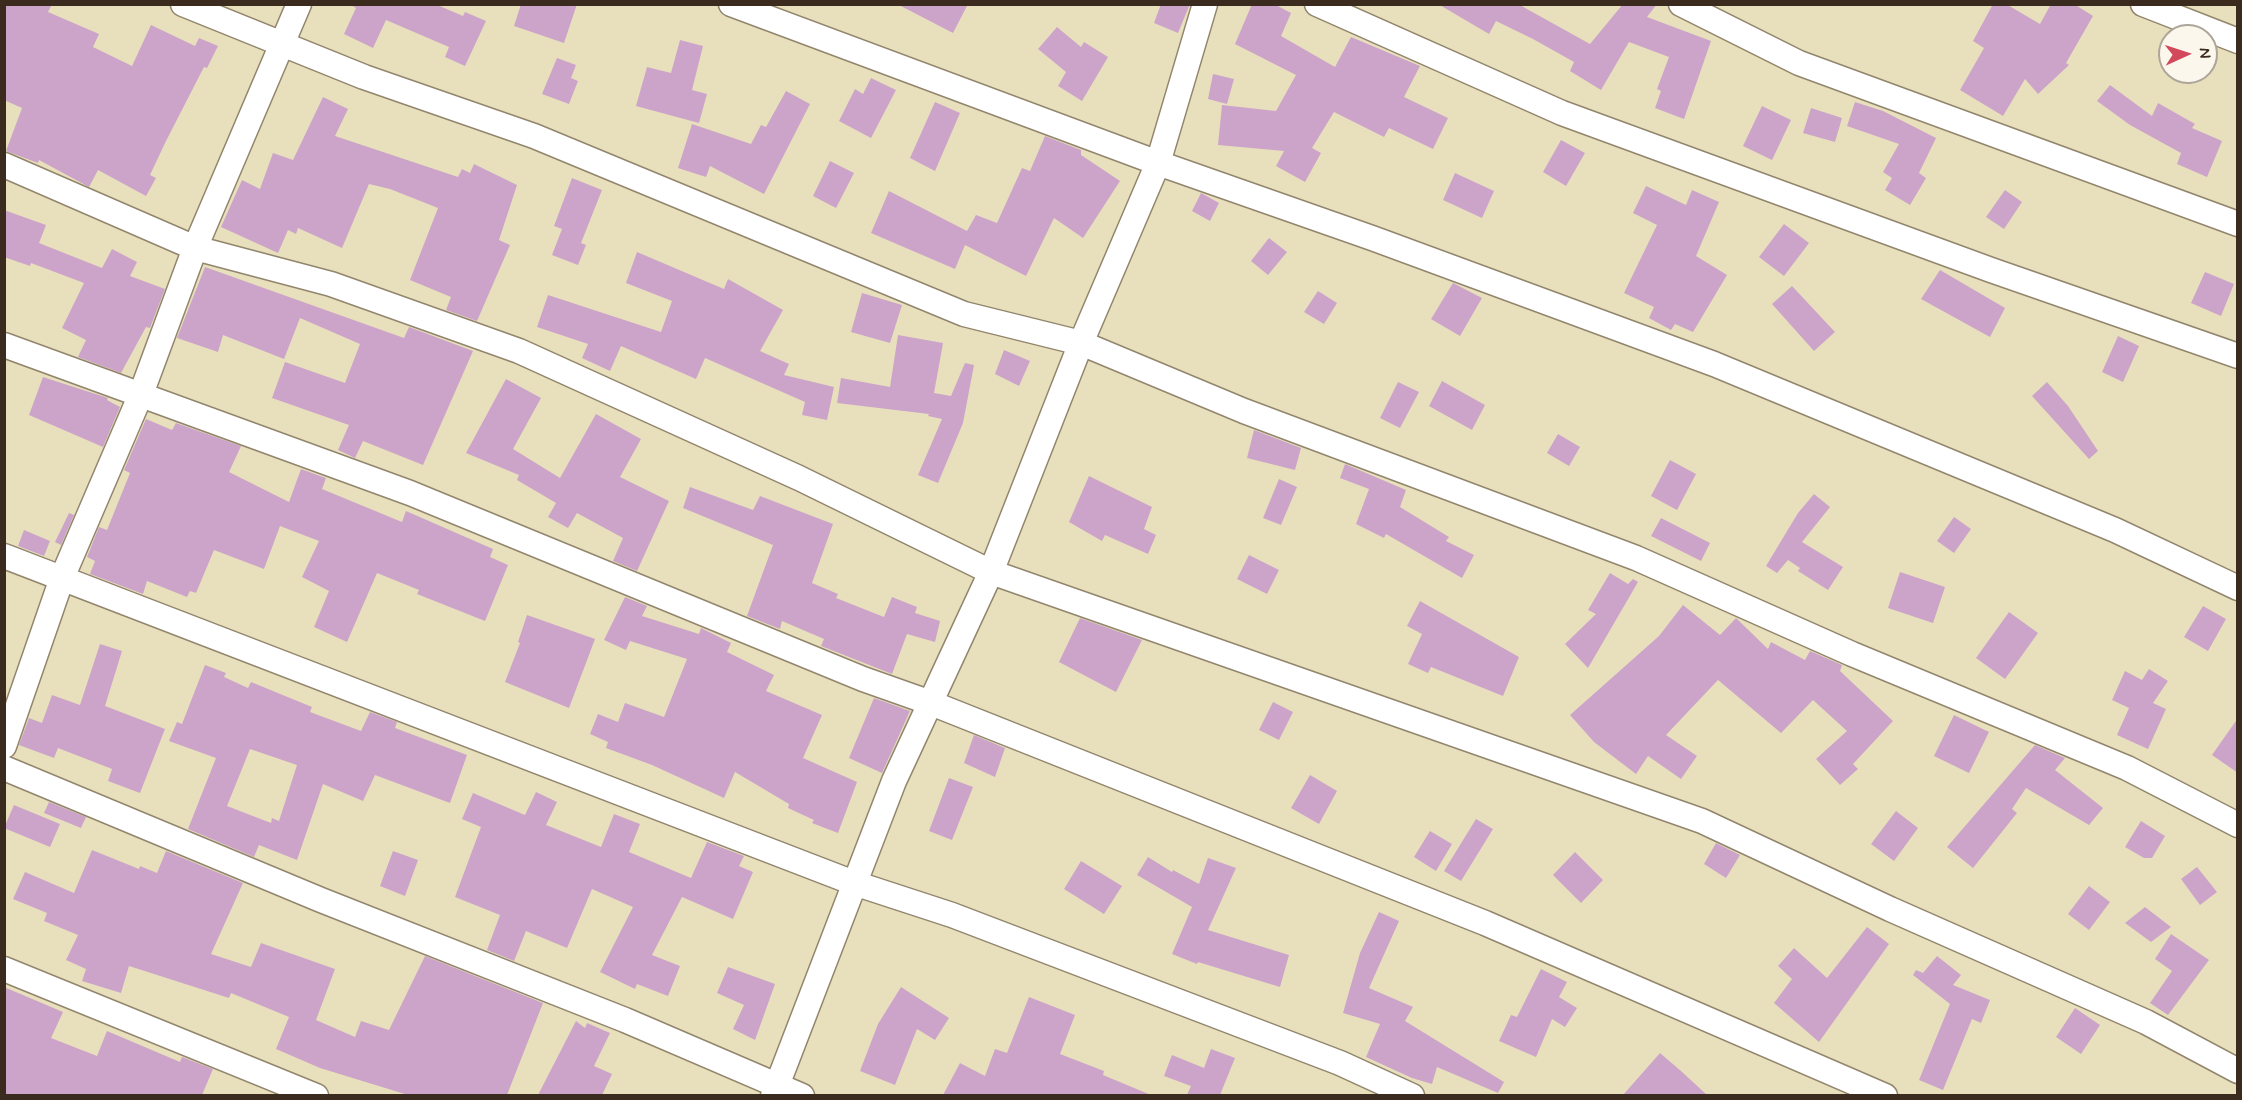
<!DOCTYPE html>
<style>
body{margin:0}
#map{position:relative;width:2242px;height:1100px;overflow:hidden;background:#e8e0bc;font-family:Mynerve,sans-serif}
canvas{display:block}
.frame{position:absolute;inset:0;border:6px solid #3b2a1e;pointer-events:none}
.north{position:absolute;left:2158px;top:24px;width:60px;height:60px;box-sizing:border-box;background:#fbf7ec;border:2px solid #aea59a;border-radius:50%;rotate:87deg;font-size:16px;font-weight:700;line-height:24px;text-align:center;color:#3b2a1e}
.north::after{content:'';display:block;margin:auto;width:21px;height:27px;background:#d1495b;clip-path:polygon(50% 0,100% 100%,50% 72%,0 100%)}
</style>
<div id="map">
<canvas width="2242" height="1100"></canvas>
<div class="frame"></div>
<div class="north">N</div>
</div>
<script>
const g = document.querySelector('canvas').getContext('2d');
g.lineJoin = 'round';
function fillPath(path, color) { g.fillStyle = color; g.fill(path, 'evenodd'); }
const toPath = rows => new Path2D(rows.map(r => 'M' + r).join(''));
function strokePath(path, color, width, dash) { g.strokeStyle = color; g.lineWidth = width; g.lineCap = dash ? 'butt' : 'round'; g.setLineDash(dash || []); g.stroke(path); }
const building = toPath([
 [4,4,52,4,48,12,99,34,93,47,132,66,151,25,195,46,199,38,218,46,207,68,204,67,166,141,150,175,156,178,146,196,98,170,89,187,39,160,38,163,6,151,22,108,4,100],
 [349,4,435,4,463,16,465,12,486,21,465,66,445,57,449,47,386,20,373,48,344,34,356,8],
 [521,4,577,4,564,43,514,26],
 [897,4,968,4,953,33],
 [1161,4,1190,4,1178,33,1154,23],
 [1252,4,1274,4,1291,13,1281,36,1335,67,1351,37,1420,66,1404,97,1448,118,1433,149,1389,128,1384,137,1334,112,1312,148,1321,153,1305,182,1276,166,1284,151,1218,145,1222,105,1276,111,1296,75,1235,44],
 [1438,4,1518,4,1590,44,1623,4,1657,4,1647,17,1711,41,1684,119,1655,108,1661,91,1657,89,1669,57,1629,42,1601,90,1570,71,1574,62,1533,39,1496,21,1489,34],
 [1993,4,2006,4,2040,24,2051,4,2074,4,2093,16,2066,63,2069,65,2038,94,2025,79,2003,116,1960,90,1984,48,1973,41],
 [1057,27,1081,47,1084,42,1108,57,1082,101,1058,86,1066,72,1038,49],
 [680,40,703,46,692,90,707,94,699,123,636,106,647,67,671,73],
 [557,58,576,65,571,78,578,81,569,104,542,94],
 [1213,74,1234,79,1227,104,1208,99],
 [871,78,896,90,871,138,839,121,855,89,863,94],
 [2110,85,2152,116,2158,103,2195,124,2192,128,2222,141,2207,177,2177,164,2181,153,2130,125,2097,101],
 [786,91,810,104,764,194,710,166,706,177,678,168,692,124,751,144,761,125,766,127],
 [323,97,348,109,335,136,458,177,462,169,470,173,474,164,517,185,499,240,510,245,477,321,446,310,451,297,410,280,438,208,390,189,369,184,342,248,298,228,296,234,288,230,278,253,221,227,242,180,260,189,273,153,293,160],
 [935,102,960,113,935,171,910,158],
 [1855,102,1883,111,1936,138,1919,173,1926,178,1910,205,1885,190,1892,178,1883,172,1899,144,1847,126],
 [1762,106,1791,120,1772,160,1743,146],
 [1811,108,1842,118,1835,142,1803,133],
 [1045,136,1081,150,1081,155,1120,181,1083,238,1054,218,1026,276,965,245,955,269,871,233,889,191,967,231,976,215,997,223,1022,168,1030,171],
 [1561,140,1585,153,1566,186,1543,172],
 [830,161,854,173,836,208,813,196],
 [1455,173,1494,191,1482,218,1443,200],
 [572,178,602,190,581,243,586,245,578,265,552,255,562,229,554,226],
 [1646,186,1686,205,1692,190,1719,202,1696,256,1727,275,1693,332,1675,324,1671,330,1649,318,1654,307,1624,293,1657,225,1633,213],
 [2005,190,2022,202,2004,229,1986,217],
 [1201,193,1219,203,1210,221,1192,211],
 [4,210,46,225,39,243,102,268,112,249,137,262,130,276,165,289,150,328,146,327,121,373,78,357,86,340,62,328,84,283,31,263,30,266,4,257],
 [1784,224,1809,243,1784,276,1759,257],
 [1269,238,1287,252,1268,275,1251,261],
 [637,252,724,289,728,279,783,310,760,351,789,364,784,375,834,387,827,420,802,415,805,402,705,358,696,379,621,346,610,371,582,358,588,344,537,327,548,295,661,332,672,301,626,283],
 [205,267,404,338,409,327,473,351,423,465,363,441,355,458,338,450,349,425,272,398,285,362,345,383,360,344,300,318,284,359,223,335,218,352,177,338],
 [1940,270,2005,308,1990,337,1921,299],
 [2205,272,2234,284,2221,316,2191,303],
 [1453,283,1482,298,1460,336,1431,319],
 [1792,286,1835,332,1814,351,1772,304],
 [1318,291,1337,303,1324,324,1304,312],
 [862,293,902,305,890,343,851,332],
 [898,335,943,343,934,393,951,396,965,363,974,365,963,423,938,483,918,475,942,419,928,416,929,414,837,403,841,378,890,387],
 [2118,336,2139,346,2123,382,2102,372],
 [1004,350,1030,361,1019,386,995,374],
 [43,377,108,398,107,400,120,407,103,447,29,415],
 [506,379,541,398,513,449,560,478,596,414,641,439,620,477,669,501,637,571,613,561,623,538,577,513,568,528,548,517,556,503,517,480,519,475,466,453],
 [1442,381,1485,405,1472,430,1429,406],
 [1398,382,1419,392,1400,428,1380,418],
 [2047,382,2068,406,2098,451,2089,459,2032,396],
 [146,419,172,430,176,423,241,446,229,472,289,502,301,469,326,478,322,489,402,522,406,511,493,549,490,557,508,565,485,621,417,594,419,590,377,573,347,642,314,627,329,591,302,577,319,541,280,526,264,569,214,550,196,593,190,591,187,597,147,581,143,594,90,574,95,561,87,557,99,527,107,530,130,473,124,470],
 [1254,430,1301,448,1295,470,1247,458],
 [1558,434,1580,447,1569,466,1547,453],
 [1670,460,1696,474,1677,510,1651,496],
 [1345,464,1406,490,1400,507,1449,537,1446,541,1474,555,1462,578,1386,534,1384,538,1356,524,1369,489,1340,478],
 [1089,476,1152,507,1144,529,1156,535,1148,554,1105,535,1102,541,1069,522],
 [1279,479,1297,487,1281,525,1263,518],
 [690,487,753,510,760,496,833,524,812,583,838,594,836,598,884,617,892,597,917,607,915,613,940,621,935,642,907,634,892,674,821,646,824,639,782,621,780,629,747,616,773,545,683,508],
 [1814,494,1830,507,1802,542,1843,567,1828,590,1798,571,1800,568,1788,560,1777,573,1766,566,1798,513],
 [69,513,74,515,61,545,55,542],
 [1954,517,1971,529,1954,553,1937,541],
 [1661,518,1710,543,1701,561,1651,536],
 [24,530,50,541,44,556,18,546],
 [1249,555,1279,570,1267,594,1237,579],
 [1900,572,1945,587,1933,623,1888,608],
 [1610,573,1628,584,1633,579,1638,582,1588,668,1565,644,1596,614,1588,610],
 [625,597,647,606,642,616,699,634,701,628,731,643,727,652,774,675,766,691,822,715,803,758,857,782,838,833,812,823,814,820,788,808,789,804,735,772,724,798,652,765,606,748,608,742,590,734,598,714,618,722,625,703,664,717,687,659,630,641,626,650,604,640],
 [1420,601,1519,657,1503,696,1431,667,1428,673,1408,664,1422,634,1407,626],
 [1683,605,1720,635,1736,618,1768,649,1771,642,1805,660,1810,651,1842,665,1840,671,1893,721,1853,764,1858,769,1840,785,1816,759,1847,731,1813,700,1781,733,1718,680,1666,735,1697,756,1681,779,1648,756,1636,774,1594,742,1570,715,1659,636],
 [2203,606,2226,619,2208,651,2184,637],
 [2009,612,2038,633,2005,679,1976,658],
 [527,615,595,639,569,708,505,682,520,643,518,642],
 [1080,618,1142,640,1116,692,1059,662],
 [100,644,122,651,105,706,165,729,140,793,108,781,112,769,58,748,54,758,19,745,29,718,42,723,52,695,80,705],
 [205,665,226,673,224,677,248,688,251,682,312,707,310,712,361,731,370,712,397,722,395,728,467,755,450,803,375,775,363,801,323,784,297,860,259,845,254,857,188,829,216,758,169,741,177,722,182,724],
 [250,749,297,765,279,821,272,818,271,823,227,806],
 [2149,669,2168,681,2153,703,2166,709,2148,749,2117,735,2129,708,2112,700,2125,671,2142,680],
 [874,698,910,711,882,773,849,758],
 [1273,702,1293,712,1279,740,1259,730],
 [1954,715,1989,732,1969,773,1934,756],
 [2238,718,2238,773,2212,755],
 [974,735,1005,748,995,777,964,763],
 [2035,745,2065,758,2055,770,2103,808,2089,825,2026,788,2012,809,2017,813,1973,868,1947,847],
 [1310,775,1337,791,1319,824,1291,808],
 [949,778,973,787,952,840,929,831],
 [536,792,557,802,546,825,601,847,614,814,640,824,629,852,691,878,707,842,744,856,739,866,753,872,733,919,682,897,652,955,680,966,668,996,637,984,635,989,600,972,633,907,592,889,567,948,526,931,514,961,487,950,500,915,455,897,481,827,462,819,473,793,525,815],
 [49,802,86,817,81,828,44,813],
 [14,805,60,824,50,847,4,828],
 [1896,811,1918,828,1894,861,1871,844],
 [1476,819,1493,829,1461,881,1444,871],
 [2141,821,2165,836,2152,858,2144,858,2125,847],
 [1430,831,1452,844,1436,871,1414,857],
 [1716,843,1740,855,1726,878,1704,864],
 [92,850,139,869,140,866,157,873,166,851,243,883,211,954,251,967,261,943,335,969,316,1020,355,1037,361,1021,389,1030,425,956,543,1003,507,1095,408,1095,320,1068,276,1049,289,1017,231,993,229,998,129,966,121,993,82,981,86,969,66,960,78,935,44,921,47,913,13,899,25,872,74,893],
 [393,851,418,860,405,896,380,886],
 [1575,852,1603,880,1581,903,1553,875],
 [1148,857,1172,872,1173,870,1199,884,1208,858,1236,868,1208,930,1289,955,1280,987,1198,962,1197,964,1172,954,1192,907,1137,875],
 [1081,861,1122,886,1104,914,1064,889],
 [2197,867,2217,892,2200,905,2181,879],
 [2089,886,2110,902,2089,930,2068,914],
 [2145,907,2171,927,2151,942,2125,923],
 [1379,912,1399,921,1369,988,1413,1007,1405,1021,1504,1082,1498,1093,1437,1067,1432,1084,1412,1078,1366,1057,1380,1024,1343,1013,1360,953],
 [1867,927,1889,944,1819,1042,1774,1003,1792,979,1778,966,1794,948,1827,978],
 [2171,934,2209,960,2168,1015,2150,1003,2172,971,2155,959],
 [1937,956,1961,975,1953,985,1990,1000,1981,1023,1972,1019,1943,1090,1919,1080,1950,1004,1913,975,1916,970,1923,973],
 [728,967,775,984,755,1040,733,1029,744,1005,717,993],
 [1541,969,1567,982,1559,997,1577,1008,1565,1027,1552,1019,1536,1057,1499,1041,1511,1015,1517,1017],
 [4,987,63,1012,51,1038,97,1056,107,1031,180,1062,182,1057,213,1069,202,1095,4,1095],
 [901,987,949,1018,935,1040,917,1029,895,1085,860,1071,878,1024],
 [1029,997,1075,1015,1060,1054,1104,1071,1103,1075,1151,1095,943,1095,960,1063,985,1076,995,1049,1007,1053],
 [2075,1008,2100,1025,2081,1054,2056,1037],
 [576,1021,585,1028,587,1023,610,1033,594,1066,612,1074,602,1095,538,1095],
 [1211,1049,1235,1058,1220,1095,1187,1095,1191,1086,1164,1076,1172,1055,1204,1068],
 [1660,1053,1681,1071,1707,1095,1623,1095]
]);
const street = toPath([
 [183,4,364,77,534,136,964,314,1081,343,1244,411,1636,558,1852,654,2127,768,2238,825],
 [731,4,1158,163,1372,238,1714,364,2115,530,2238,588],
 [1317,4,1562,113,1991,270,2238,356],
 [1681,4,1799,63,2238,224],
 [2143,4,2238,41],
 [4,165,195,248,331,284,519,351,799,478,991,572,1702,821,1890,909,2146,1022,2238,1071],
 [4,345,410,493,863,679,931,703,1485,923,1885,1096],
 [4,556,854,883,952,915,1340,1063,1412,1096],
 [4,746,62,578,141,394,195,248,299,4],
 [4,768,321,900,625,1020,802,1096],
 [4,969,316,1096],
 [773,1096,894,781,991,572,1081,343,1158,163,1205,4]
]);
fillPath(building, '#cca4c9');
strokePath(street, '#92856d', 27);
strokePath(street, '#fff', 24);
</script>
